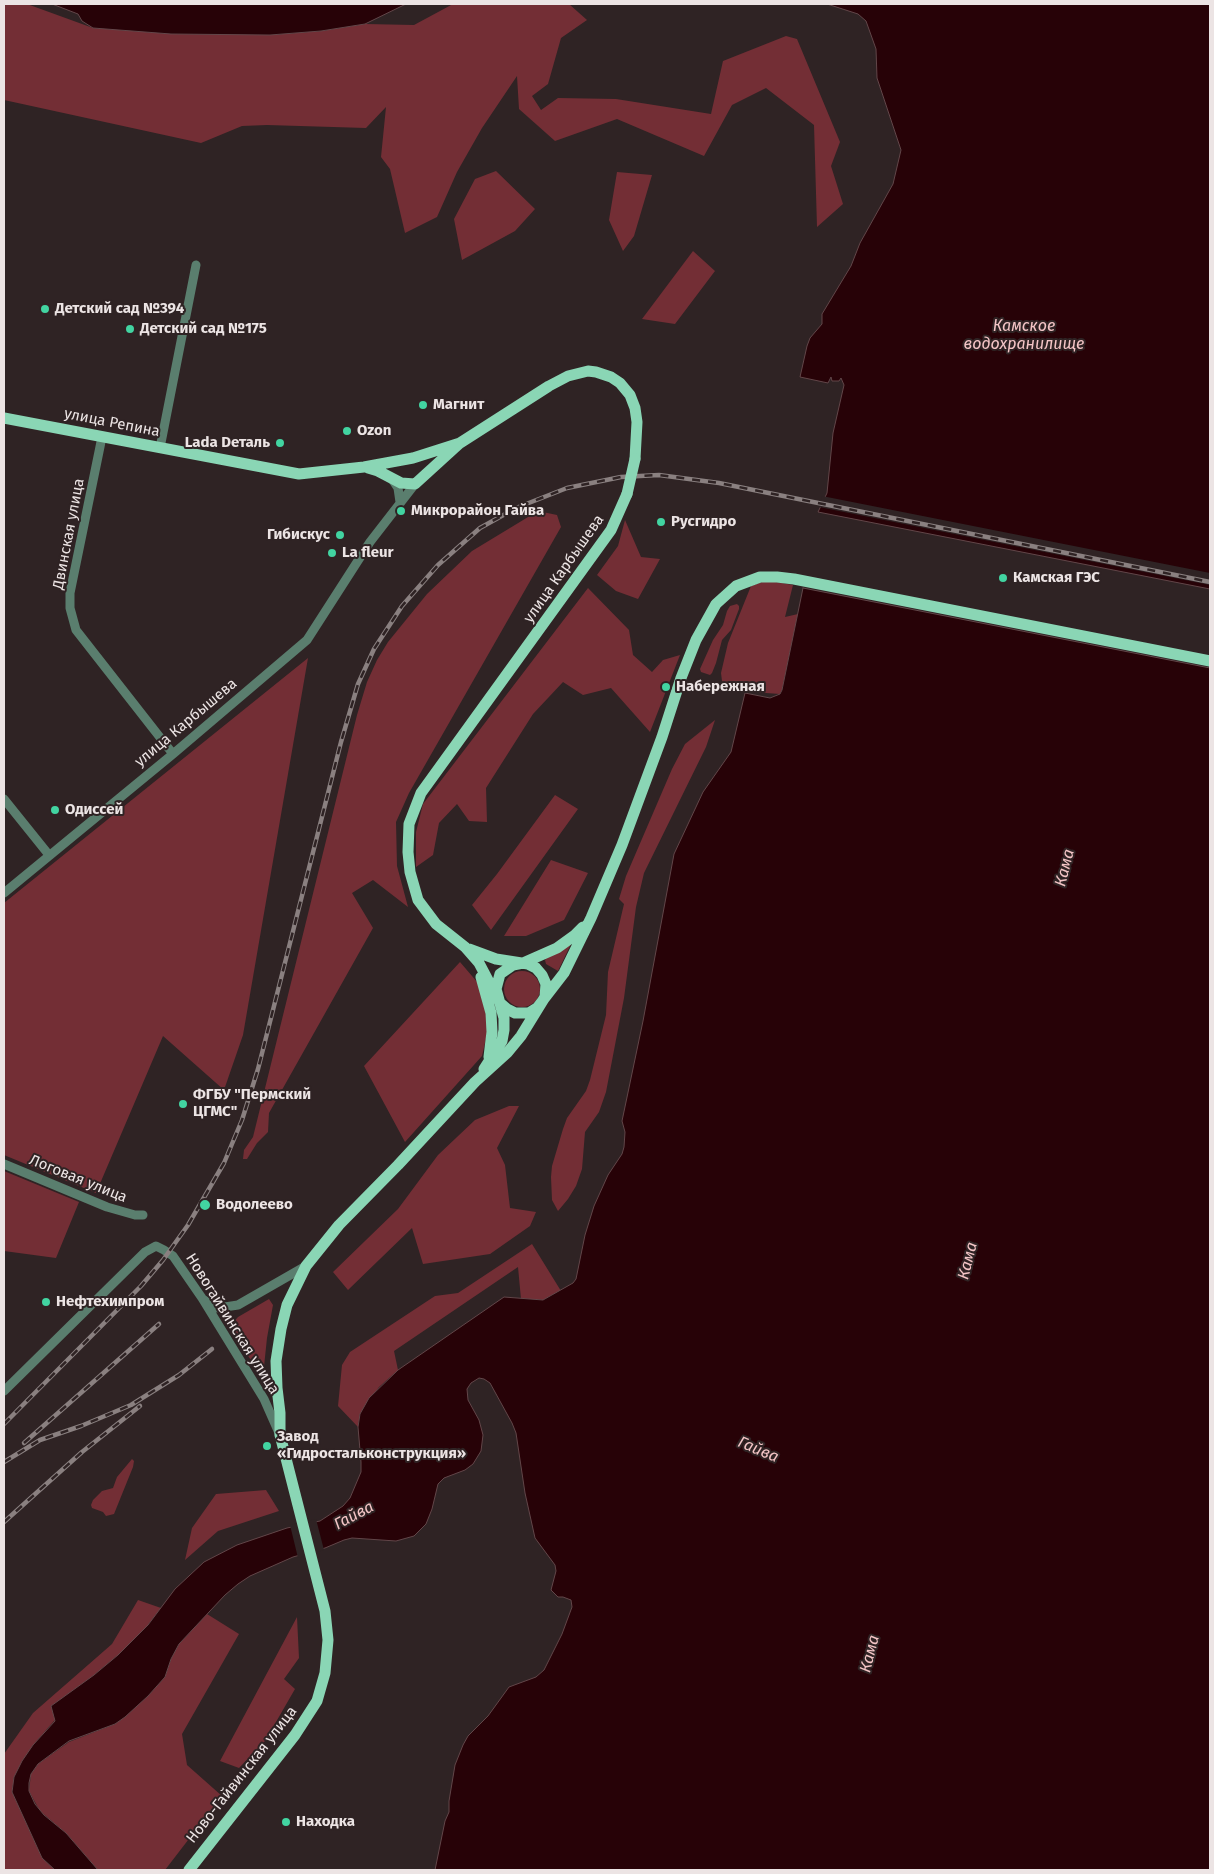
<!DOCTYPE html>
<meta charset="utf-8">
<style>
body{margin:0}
#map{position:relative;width:1214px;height:1874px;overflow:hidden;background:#2f2324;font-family:"Fira Sans",sans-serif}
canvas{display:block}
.frame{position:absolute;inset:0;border:5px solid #ece4e4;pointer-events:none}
</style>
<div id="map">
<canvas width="1214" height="1874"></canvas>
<div class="frame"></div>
</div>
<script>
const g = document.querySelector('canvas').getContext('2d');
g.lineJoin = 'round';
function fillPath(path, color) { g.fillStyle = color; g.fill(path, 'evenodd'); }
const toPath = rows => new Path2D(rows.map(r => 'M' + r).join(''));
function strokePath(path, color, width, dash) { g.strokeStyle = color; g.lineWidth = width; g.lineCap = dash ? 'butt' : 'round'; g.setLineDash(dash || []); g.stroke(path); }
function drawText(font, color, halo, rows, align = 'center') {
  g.font = font + ' "Fira Sans",sans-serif'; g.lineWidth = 4; g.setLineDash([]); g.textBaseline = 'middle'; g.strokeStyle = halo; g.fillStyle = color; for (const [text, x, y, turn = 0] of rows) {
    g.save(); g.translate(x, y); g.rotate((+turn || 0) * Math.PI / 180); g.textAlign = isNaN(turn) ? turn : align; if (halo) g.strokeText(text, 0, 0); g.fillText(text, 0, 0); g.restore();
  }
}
const green = toPath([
 [4,4,27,4,93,28,270,35,321,31,365,24,414,25,453,4,569,4,587,20,561,38,548,84,532,96,541,110,558,98,616,99,711,114,723,61,786,36,797,39,840,142,831,166,843,204,817,227,814,125,766,88,732,105,704,156,617,119,555,141,519,109,517,76,482,128,457,172,437,217,405,233,390,169,381,157,386,107,366,128,267,125,242,126,201,143,4,100],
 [496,171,535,209,515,231,462,260,454,219,475,179],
 [617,172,652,175,634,236,623,251,609,220],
 [693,251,715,271,675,324,642,319],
 [538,511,557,515,561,527,409,793,396,822,397,866,408,907,373,880,352,893,373,928,269,1113,268,1132,257,1143,247,1159,243,1159,244,1150,253,1137,357,715,367,682,377,660,388,642,427,594,472,551],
 [625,520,641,557,660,559,638,599,616,591,597,575,618,546],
 [762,582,776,582,793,585,785,617,798,614,782,690,780,694,752,692,726,686,722,681,721,673,728,643,751,586],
 [588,588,629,630,633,655,652,672,663,660,680,655,650,732,611,688,583,695,563,682,533,714,486,788,487,822,469,821,457,804,439,823,433,855,416,867,416,832,423,804],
 [737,604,739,606,739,609,731,630,722,640,716,663,712,673,710,675,701,672,700,669,713,640,723,625,727,611,730,606],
 [308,658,243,1035,224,1090,163,1036,96,1193,4,1155,4,903],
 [715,720,706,747,644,873,636,907,624,998,606,1092,599,1112,585,1132,582,1169,576,1186,568,1199,558,1211,552,1200,551,1177,552,1166,563,1129,567,1118,586,1091,590,1080,606,1015,608,972,624,904,619,899,626,876,672,769,685,744],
 [555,795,578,809,491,930,472,905,497,874],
 [551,860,588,873,564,920,526,936,504,936],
 [571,944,558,971,546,964,545,960,548,956],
 [460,962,478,983,486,1005,488,1030,482,1056,405,1142,364,1066],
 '504 989a18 18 0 1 1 36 0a18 18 0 1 1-36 0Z',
 [509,1106,519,1106,497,1148,505,1165,510,1208,536,1212,530,1226,490,1254,423,1264,412,1228,348,1290,333,1272,398,1209,438,1155,475,1120],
 [4,1171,79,1202,56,1258,4,1251],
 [532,1244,561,1291,543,1300,521,1299,518,1267,394,1351,398,1370,379,1387,360,1414,358,1427,338,1406,342,1365,350,1352,435,1296,458,1293],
 [269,1299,273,1305,267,1338,263,1376,260,1374,231,1330,231,1325,238,1317],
 [132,1459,134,1461,133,1467,114,1514,106,1516,103,1512,92,1508,91,1505,93,1500,102,1491,113,1488,117,1477],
 [266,1490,279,1511,218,1531,185,1560,192,1528,216,1494],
 [138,1600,161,1608,148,1625,118,1655,94,1675,33,1745,14,1777,12,1792,42,1858,55,1870,4,1870,4,1754,33,1713,112,1644],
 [207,1614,239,1634,182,1734,187,1765,222,1796,165,1870,98,1870,66,1833,40,1811,29,1791,31,1774,38,1764,69,1742,115,1724,148,1696,165,1677,171,1659,179,1644],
 [297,1617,299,1658,284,1679,295,1689,265,1741,239,1768,220,1761]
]);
const water = toPath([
 [52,4,406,4,365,24,321,31,270,35,171,34,93,28,82,21,78,14,52,4],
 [827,4,1210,4,1210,589,818,512,827,493,833,433,844,385,841,378,839,381,832,381,831,377,828,383,800,377,807,346,810,338,822,324,822,314,851,266,860,243,893,184,901,150,877,78,876,49,866,21,858,14,827,4],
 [803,588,1210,668,1210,1870,435,1870,445,1821,449,1812,449,1801,455,1765,463,1745,468,1736,488,1716,509,1687,536,1677,544,1670,562,1634,572,1607,571,1600,563,1597,558,1597,551,1590,556,1571,555,1565,535,1538,525,1493,516,1433,512,1423,490,1383,484,1379,479,1378,471,1383,467,1389,468,1400,479,1420,483,1435,481,1451,473,1464,465,1470,444,1478,438,1484,432,1509,426,1524,414,1536,396,1541,352,1538,344,1540,325,1548,293,1557,250,1576,238,1584,225,1595,179,1644,171,1659,165,1677,148,1696,125,1717,115,1724,69,1741,38,1764,31,1774,29,1783,29,1791,35,1804,44,1815,66,1833,98,1870,55,1870,42,1858,12,1792,14,1777,22,1761,33,1745,55,1721,51,1706,94,1675,118,1655,148,1625,175,1589,204,1562,237,1545,287,1528,320,1521,343,1506,350,1498,361,1472,361,1462,358,1427,360,1414,369,1398,398,1370,504,1297,543,1300,573,1283,576,1279,585,1235,594,1206,608,1175,622,1154,624,1147,625,1132,622,1121,643,1021,674,854,703,792,731,752,745,693,770,698,780,694,782,690,803,588]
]);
const pier = toPath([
 [822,496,1210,573,1210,585,819,507],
 [316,1519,324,1550,298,1558,290,1525]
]);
const minor = toPath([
 [102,437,70,593,70,608,76,630,173,754],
 [160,448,196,265],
 [392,479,398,488,400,502],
 [4,799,49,855],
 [4,893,173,754,307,640,370,542,415,484],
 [4,1164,107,1207,135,1215,143,1215],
 [204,1300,218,1308,238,1305,306,1266],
 [4,1391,145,1252,156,1246,164,1250,173,1256,202,1298,264,1399,279,1433]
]);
const major = toPath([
 [4,418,299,474,364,467,413,458,460,443],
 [368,468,378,471,401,483,415,484,460,443,549,386,568,376,588,371,596,372,611,377,620,383,630,395,635,408,637,422,635,459],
 [627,494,611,530,421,793,409,824,408,852,410,872,418,900,436,924,465,947,479,963,500,1003,507,1009,515,1013,529,1013,537,1008,564,973,591,918,622,845,662,737,681,678,696,640,716,604,736,586,760,577,777,577,794,579,1210,661],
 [481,977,491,1013,492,1032,489,1057],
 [484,1069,502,1041,504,1030,504,1018,496,989,500,974,513,965,523,963,557,948,575,935,583,927],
 [189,1870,295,1735,317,1701,325,1673,328,1640,325,1611,280,1435,280,1413,277,1388,276,1361,281,1329,287,1305,306,1266,339,1225,398,1165,475,1082,507,1053,521,1036,545,997,546,984,542,975,536,968,528,964,496,959,469,949]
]);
const rail = toPath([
 [4,1424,141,1286,163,1260,188,1225,224,1163,242,1120,258,1069,341,742,358,684,374,649,402,606,438,565,480,528,516,508,567,488,621,477,659,475,719,483,1210,582],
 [24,1443,159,1324],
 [4,1462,40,1440,81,1426,131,1405,179,1375,212,1349],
 [4,1522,82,1452,140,1406]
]);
const majorBridge = toPath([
 [627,494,635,459]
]);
const markers = [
 [45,309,5,"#42d4a1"],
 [130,329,5,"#42d4a1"],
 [423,405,5,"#42d4a1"],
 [347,431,5,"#42d4a1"],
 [280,443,5,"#42d4a1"],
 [401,511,5,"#42d4a1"],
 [661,522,5,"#42d4a1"],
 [340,535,5,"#42d4a1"],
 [332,553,5,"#42d4a1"],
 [1003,578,5,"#42d4a1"],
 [666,687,5,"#42d4a1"],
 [55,810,5,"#42d4a1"],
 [183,1104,5,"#42d4a1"],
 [205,1205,6,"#42d4a1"],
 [46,1302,5,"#42d4a1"],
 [267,1446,5,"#42d4a1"],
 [286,1822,5,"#42d4a1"]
];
const poiNames = [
 ["Детский сад №394",55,309],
 ["Детский сад №175",140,329],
 ["Магнит",433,405],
 ["Ozon",357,431],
 ["Lada Dеталь",270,443,"right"],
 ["Микрорайон Гайва",411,511],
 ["Русгидро",671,522],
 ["Гибискус",330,535,"right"],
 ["La fleur",342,553],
 ["Камская ГЭС",1013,578],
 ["Набережная",676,687],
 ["Одиссей",65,810],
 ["ФГБУ \"Пермский",193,1095],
 ["ЦГМС\"",193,1112],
 ["Водолеево",216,1205],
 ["Нефтехимпром",56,1302],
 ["Завод",277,1437],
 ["«Гидростальконструкция»",277,1454],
 ["Находка",296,1822]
];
const streetNames = [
 ["улица Репина",112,423,11],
 ["Двинская улица",69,534,-79],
 ["улица Карбышева",564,569,-55],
 ["улица Карбышева",186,723,-40],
 ["Логовая улица",78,1179,22],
 ["Новогайвинская улица",232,1324,58],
 ["Ново-Гайвинская улица",242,1775,-52]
];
const waterNames = [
 ["Камское",1024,327],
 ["водохранилище",1024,345],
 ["Кама",1065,868,-76],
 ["Кама",968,1261,-76],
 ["Гайва",758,1450,23],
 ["Гайва",354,1516,-28],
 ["Кама",870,1654,-76]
];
fillPath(green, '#732e35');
fillPath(water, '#270207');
strokePath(water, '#624649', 1);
fillPath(pier, '#2f2324');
strokePath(minor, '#5a7e6e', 9);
strokePath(major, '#8ad6b5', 11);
strokePath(rail, '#8a8080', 4.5);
strokePath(rail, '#2f2324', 2.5, [8]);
strokePath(majorBridge, '#8ad6b5', 11);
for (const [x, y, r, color] of markers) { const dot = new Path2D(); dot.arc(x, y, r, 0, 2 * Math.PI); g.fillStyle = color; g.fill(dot); strokePath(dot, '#2f2324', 2); }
drawText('bold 15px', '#ece4e4', '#2f2324', poiNames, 'left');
drawText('15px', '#ece4e4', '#2f2324', streetNames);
drawText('italic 16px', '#f4c5c6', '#2f2324', waterNames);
</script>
